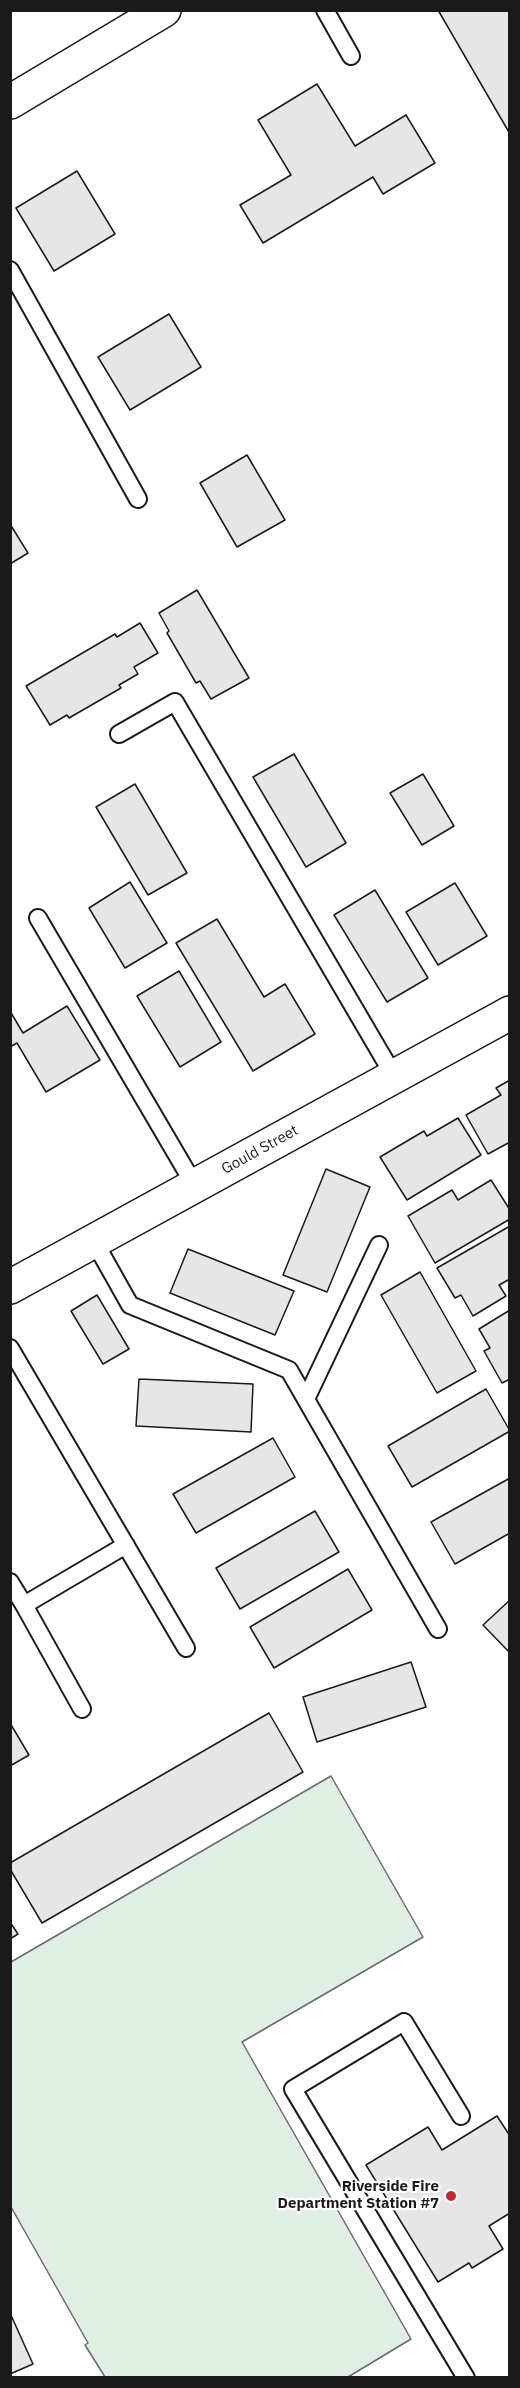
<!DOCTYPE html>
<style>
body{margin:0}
#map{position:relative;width:520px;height:2388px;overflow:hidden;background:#fff;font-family:"IBM Plex Sans",sans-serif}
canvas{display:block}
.frame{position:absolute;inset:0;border:12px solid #1a1a1a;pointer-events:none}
</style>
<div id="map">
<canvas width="520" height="2388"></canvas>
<div class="frame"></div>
</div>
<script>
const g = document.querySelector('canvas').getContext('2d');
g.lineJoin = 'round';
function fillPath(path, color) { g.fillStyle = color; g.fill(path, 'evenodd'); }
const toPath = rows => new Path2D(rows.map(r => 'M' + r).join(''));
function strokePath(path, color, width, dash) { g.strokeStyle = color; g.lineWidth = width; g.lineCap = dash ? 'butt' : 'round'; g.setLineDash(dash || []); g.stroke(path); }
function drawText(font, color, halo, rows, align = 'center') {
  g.font = font + ' "IBM Plex Sans",sans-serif'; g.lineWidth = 4.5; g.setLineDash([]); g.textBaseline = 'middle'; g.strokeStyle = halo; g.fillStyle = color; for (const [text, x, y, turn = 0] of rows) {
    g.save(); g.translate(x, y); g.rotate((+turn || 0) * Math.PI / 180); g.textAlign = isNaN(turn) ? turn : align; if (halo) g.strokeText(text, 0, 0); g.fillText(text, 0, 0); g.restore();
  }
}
const green = toPath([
 [331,1776,423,1937,242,2042,411,2339,348,2377,105,2377,85,2345,88,2343,11,2207,11,1962,331,1776]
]);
const building = toPath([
 [438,10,510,10,510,134,438,10],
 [317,84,355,146,406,115,435,163,383,194,373,177,263,243,240,205,291,175,258,120,317,84],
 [77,171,115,234,54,271,16,208,77,171],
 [169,314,201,367,130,410,98,357,169,314],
 [247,455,285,520,237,547,200,483,247,455],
 [10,524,28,553,10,564,10,524],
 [197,590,249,678,211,699,200,681,196,683,167,633,169,631,159,613,197,590],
 [140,623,158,653,134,667,138,674,119,685,121,688,69,718,67,715,50,725,26,686,115,634,117,637,140,623],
 [294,754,346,843,306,867,253,777,294,754],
 [423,774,454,826,422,845,390,793,423,774],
 [135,784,187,873,148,895,96,807,135,784],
 [130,882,167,943,125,968,89,908,130,882],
 [455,883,487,936,438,965,406,912,455,883],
 [375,890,428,978,387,1002,334,915,375,890],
 [217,919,264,997,285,984,315,1034,253,1071,176,943,217,919],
 [179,971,221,1042,180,1067,137,996,179,971],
 [67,1006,100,1060,46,1092,17,1043,10,1047,10,1011,23,1033,67,1006],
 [510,1080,510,1142,488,1154,466,1115,501,1095,496,1088,510,1080],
 [458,1118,481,1155,407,1200,380,1157,424,1131,427,1136,458,1118],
 [326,1169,370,1187,327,1292,283,1275,326,1169],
 [491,1180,510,1210,510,1219,435,1263,408,1216,452,1190,458,1200,491,1180],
 [510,1226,510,1279,499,1285,506,1296,473,1316,461,1295,455,1298,437,1268,510,1226],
 [188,1249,294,1291,275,1335,170,1293,188,1249],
 [420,1272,476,1371,437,1393,381,1295,420,1272],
 [97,1295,129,1349,103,1364,71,1311,97,1295],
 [510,1310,510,1379,502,1383,484,1351,490,1348,479,1329,510,1310],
 [139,1379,253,1384,251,1432,136,1426,139,1379],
 [486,1389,510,1431,412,1487,388,1446,486,1389],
 [273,1438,295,1477,196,1533,173,1494,273,1438],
 [510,1478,510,1533,455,1564,431,1522,510,1478],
 [315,1511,339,1552,240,1609,216,1568,315,1511],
 [348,1569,372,1610,274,1668,250,1627,348,1569],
 [510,1600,510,1653,483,1625,510,1600],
 [411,1662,426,1707,317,1742,303,1697,411,1662],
 [269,1713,303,1772,42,1923,10,1869,10,1863,269,1713],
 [10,1723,29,1755,10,1766,10,1723],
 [10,1922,18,1934,10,1939,10,1922],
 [497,2116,510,2136,510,2213,489,2226,503,2249,472,2268,469,2263,438,2282,366,2165,428,2127,442,2150,497,2116],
 [10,2313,33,2364,10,2374,10,2313]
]);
const lane = toPath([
 [325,10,351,56],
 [10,270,138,499],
 [119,734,175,702,394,1076],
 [38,918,195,1186],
 [94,1241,130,1305,289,1370,438,1629],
 [10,1348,186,1648],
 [306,1399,379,1245],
 [10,1582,24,1605,126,1545],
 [24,1605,82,1709],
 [461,2116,404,2022,293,2089,466,2378]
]);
const street = toPath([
 [10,1287,510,1013]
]);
const primary = toPath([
 [10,102,164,10]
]);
const markers = [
 [451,2196,6,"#c62828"]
];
const streetNames = [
 ["Gould Street",260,1150,-29]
];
const poiNames = [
 ["Riverside Fire",439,2187],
 ["Department Station #7",439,2204]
];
fillPath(green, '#e0efe3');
strokePath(green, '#6a6a6a', 1.5);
fillPath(building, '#e6e6e6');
strokePath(building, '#1a1a1a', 1.5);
strokePath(lane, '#1a1a1a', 20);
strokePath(street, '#1a1a1a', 36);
strokePath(primary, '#1a1a1a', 36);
strokePath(lane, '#fff', 16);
strokePath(street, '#fff', 33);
strokePath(primary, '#fff', 33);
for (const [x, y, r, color] of markers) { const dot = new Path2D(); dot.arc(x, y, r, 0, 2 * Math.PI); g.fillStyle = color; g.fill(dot); strokePath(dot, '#fff', 2); }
drawText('15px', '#1a1a1a', '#fff', streetNames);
drawText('bold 15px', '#1a1a1a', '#fff', poiNames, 'right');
</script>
